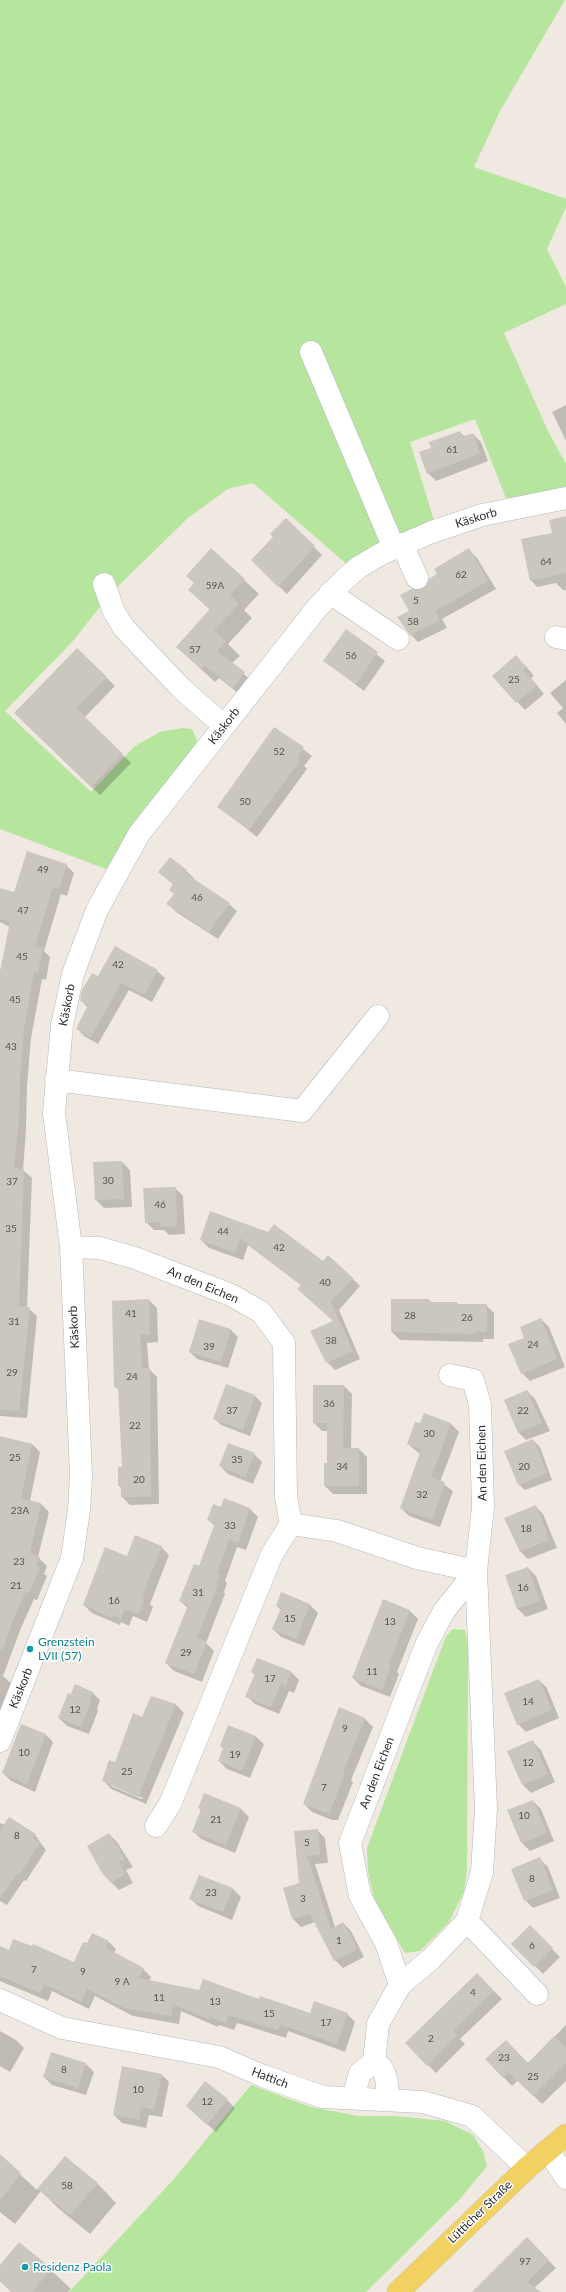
<!DOCTYPE html>
<html>
<head>
<meta charset="utf-8">
<style>
  body { margin:0 }
  canvas { display:block; background:#efe9e1 }
</style>
</head>
<body>
<canvas width="566" height="2292"></canvas>
<script>
const ctx = document.querySelector('canvas').getContext('2d');
ctx.lineJoin = 'round';
function paint(path, color) { ctx.fillStyle = color; ctx.fill(path, 'evenodd'); }
const toPath = rows => new Path2D(rows.map(r => 'M' + r).join(''));
function stroke(path, color, width, dash) { ctx.strokeStyle = color; ctx.lineWidth = width; ctx.lineCap = dash ? 'butt' : 'round'; ctx.setLineDash(dash || []); ctx.stroke(path); }
function write(font, color, halo, rows, align = 'center') {
  ctx.font = font + ' Lato,sans-serif'; ctx.lineWidth = 3; ctx.setLineDash([]); ctx.textBaseline = 'middle'; ctx.strokeStyle = halo; ctx.fillStyle = color; for (const [text, x, y, turn = 0] of rows) {
    ctx.save(); ctx.translate(x, y); ctx.rotate((+turn || 0) * Math.PI / 180); ctx.textAlign = isNaN(turn) ? turn : align; if (halo) ctx.strokeText(text, 0, 0); ctx.fillText(text, 0, 0); ctx.restore();
  }
}
paint(toPath([
  [0,0,565,0,500,111,474,167,566,199,566,207,547,249,566,287,566,304,504,333,549,433,566,464,566,489,507,501,475,419,410,442,435,524,349,566,253,483,228,489,189,517,110,594,73,641,5,711,91,792,135,746,160,732,182,728,192,729,197,740,194,753,130,832,106,869,0,829],
  [453,1629,465,1630,468,1647,467,1870,464,1892,449,1922,420,1951,405,1953,375,1903,368,1872,367,1848,446,1636],
  [251,2085,311,2107,358,2116,395,2116,445,2121,473,2135,483,2151,487,2166,460,2199,366,2292,69,2292,173,2180]
]), '#b6e59e');
paint(toPath([
  [566,405,566,441,552,412],
  [460,432,465,437,473,434,481,442,488,461,436,481,428,473,432,448],
  [566,517,566,590,563,590,556,583,537,587,531,580,553,533],
  [286,519,322,555,287,594,260,568],
  [211,549,259,594,244,610,252,618,228,644,240,656,232,663,258,687,248,701,219,678,215,682,177,647,210,610,189,590,195,583],
  [469,550,477,558,496,589,442,619,447,628,418,642,410,634,410,611,423,590],
  [346,631,385,661,364,691,325,661],
  [524,664,534,676,531,678,544,694,525,710,493,676],
  [106,677,115,686,84,718,131,763,100,795,24,722],
  [566,680,566,724,557,713,563,708,550,693],
  [275,728,312,756,304,766,307,769,257,837,219,807],
  [66,865,74,873,67,896,61,894,44,951,50,957,46,980,42,979,31,1038,27,1086,26,1130,23,1170,32,1178,27,1307,37,1316,27,1418,0,1416,0,976,10,927,0,922,0,899,14,893],
  [186,871,194,878,193,880,229,904,237,911,218,939,176,912,168,904,175,894,174,885,159,872],
  [157,971,165,978,152,1002,129,990,98,1044,84,1036,77,1028,88,1008,81,1000,98,978],
  [122,1162,130,1170,132,1207,104,1208,96,1200],
  [175,1188,183,1196,185,1234,169,1235,164,1230,154,1230,146,1222],
  [211,1212,323,1262,352,1278,360,1286,339,1310,360,1359,335,1370,327,1362,334,1322,302,1286,248,1245,243,1260,209,1248,201,1240],
  [149,1300,157,1308,158,1342,147,1343,149,1369,157,1377,159,1504,130,1505,122,1497,122,1488,119,1486,123,1468,120,1391,115,1387],
  [392,1300,429,1300,432,1303,457,1303,460,1305,486,1305,494,1313,494,1339,483,1339,483,1342,400,1340,392,1332],
  [541,1319,549,1327,565,1367,530,1381,522,1373,525,1339],
  [200,1320,231,1330,238,1337,228,1368,197,1359,190,1352],
  [344,1386,352,1394,351,1449,359,1449,367,1457,367,1494,333,1494,325,1486,328,1464,328,1431,322,1431,314,1423],
  [527,1391,535,1399,550,1431,526,1440,518,1432],
  [255,1396,262,1403,250,1436,221,1425,214,1418],
  [425,1414,451,1424,459,1432,440,1482,453,1491,440,1527,409,1516,401,1508,420,1454,408,1444,421,1425],
  [0,1437,32,1444,40,1452,30,1501,41,1504,49,1512,38,1557,47,1566,44,1574,47,1576,37,1600,34,1599,21,1628,3,1676,13,1685,0,1718],
  [533,1440,540,1447,552,1480,525,1490,518,1484],
  [254,1454,262,1462,253,1484,228,1474,220,1466],
  [225,1500,250,1509,258,1517,246,1550,237,1547,225,1581,227,1583,224,1592,225,1594,206,1643,214,1651,202,1682,174,1671,166,1663,188,1608,180,1601,200,1567,215,1526,208,1520,222,1508],
  [535,1506,543,1514,557,1548,528,1559,520,1551],
  [161,1547,169,1555,150,1604,153,1607,147,1622,133,1616,129,1626,121,1622,120,1625,92,1613,84,1605,128,1557],
  [528,1568,536,1576,548,1609,526,1617,518,1609],
  [310,1605,318,1613,304,1646,281,1637,273,1629,281,1610,277,1606],
  [410,1611,418,1619,397,1672,399,1674,390,1697,361,1686,353,1678],
  [252,1672,291,1672,299,1680,294,1693,289,1691,279,1714,255,1704,247,1696,255,1675],
  [539,1680,547,1688,559,1718,526,1732,518,1724],
  [92,1692,100,1700,97,1709,98,1711,89,1734,67,1726,59,1718],
  [151,1697,176,1705,184,1713,146,1804,111,1789,103,1780,116,1763,143,1719],
  [111,1784,143,1798,142,1799,111,1786],
  [339,1708,365,1719,373,1727,351,1780,353,1782,338,1820,332,1820,312,1812,304,1804],
  [45,1734,53,1742,35,1792,11,1781,3,1773],
  [256,1737,264,1744,250,1778,227,1769,219,1761,224,1749,221,1746],
  [533,1742,541,1750,555,1782,531,1793,523,1785],
  [204,1794,241,1809,249,1817,235,1853,201,1839,193,1831,201,1810,199,1808],
  [533,1801,541,1809,554,1841,530,1851,522,1843,509,1811],
  [0,1823,35,1835,46,1850,26,1881,24,1880,7,1905,0,1901],
  [317,1830,325,1838,328,1863,315,1864,335,1927,343,1923,351,1931,364,1957,343,1968,335,1960,315,1922,301,1927,293,1919,300,1884,295,1832],
  [109,1834,117,1842,133,1867,126,1870,133,1883,119,1890,111,1882],
  [540,1859,548,1867,560,1898,533,1908,525,1900],
  [199,1876,233,1889,241,1897,232,1920,198,1906,190,1898],
  [530,1927,560,1957,543,1974,513,1944],
  [108,1941,116,1949,114,1954,143,1969,151,1977,149,1981,200,1992,260,2000,311,2015,347,2014,355,2022,345,2052,288,2031,286,2038,237,2023,234,2030,218,2025,218,2027,181,2011,179,2024,133,2016,95,1996,89,2009,52,1991,48,2001,0,1981,0,1947,10,1951,74,1964,87,1944],
  [477,1974,502,1999,460,2039,465,2044,436,2073,406,2043],
  [566,2025,566,2081,542,2104,518,2080,512,2086,486,2059,528,2064],
  [0,2031,16,2040,24,2048,10,2072,0,2066],
  [86,2064,94,2072,86,2095,52,2085,44,2077],
  [161,2074,169,2082,162,2117,149,2115,146,2128,122,2123,114,2115],
  [227,2100,235,2108,216,2132,195,2113],
  [0,2156,37,2190,65,2157,97,2183,116,2203,90,2234,58,2208,41,2191,15,2224,0,2212],
  [527,2239,556,2268,530,2292,473,2292],
  [0,2267,51,2270,71,2289,68,2292,11,2292,0,2281]
]), '#0003');
paint(toPath([
  [460,431,462,437,473,433,480,453,427,474,419,452,431,448,429,442],
  [566,516,566,573,530,581,521,539,552,533,549,520],
  [286,518,315,546,278,587,251,560,273,537,270,534],
  [211,548,245,579,230,595,239,604,214,631,226,641,217,651,245,672,233,688,204,665,201,669,176,647,210,609,188,590,194,583,186,576],
  [469,548,488,581,435,611,440,620,410,635,397,617,409,611,400,595,412,589,422,589,427,585,429,579,437,574,434,569],
  [346,629,378,652,356,684,323,661],
  [77,648,107,677,76,708,123,754,91,787,14,713],
  [516,655,526,667,523,670,537,685,516,703,492,676],
  [274,727,304,747,297,758,300,760,249,830,217,807],
  [27,851,67,864,59,889,53,887,35,947,43,948,38,972,34,972,24,1029,20,1077,19,1121,14,1168,24,1169,19,1306,30,1307,19,1411,0,1409,0,971,10,922,0,919,0,888,14,892],
  [170,857,187,870,185,873,230,903,209,932,166,904,174,894,169,890,173,884,158,872],
  [115,946,158,970,144,995,121,983,91,1037,76,1029,88,1005,80,1001,82,990,92,973,98,976],
  [122,1161,124,1199,95,1200,93,1162],
  [176,1187,177,1226,160,1227,160,1222,145,1223,143,1188],
  [210,1211,268,1232,274,1224,323,1261,328,1255,353,1278,331,1302,353,1351,326,1363,310,1331,333,1321,297,1289,301,1285,240,1238,235,1253,200,1240],
  [149,1299,150,1334,140,1335,142,1368,150,1368,151,1497,121,1497,121,1486,118,1486,118,1467,122,1467,118,1387,114,1387,112,1301],
  [391,1299,429,1299,429,1302,457,1302,457,1304,487,1304,487,1332,476,1331,475,1334,391,1332],
  [541,1318,557,1359,521,1374,508,1344,524,1338,520,1327],
  [199,1319,231,1329,221,1362,189,1352],
  [226,1384,255,1395,243,1430,213,1419],
  [313,1385,344,1385,343,1448,359,1448,359,1486,324,1486,324,1463,327,1463,327,1423,313,1423],
  [527,1390,542,1423,518,1433,504,1400],
  [424,1413,451,1423,431,1477,445,1482,432,1520,400,1508,421,1450,407,1444,415,1422,420,1423],
  [0,1436,32,1444,21,1498,41,1503,30,1553,40,1557,36,1566,40,1567,29,1593,26,1592,13,1620,2,1651,0,1650],
  [533,1439,547,1473,518,1485,504,1451],
  [228,1443,255,1453,245,1477,219,1466],
  [224,1498,250,1508,238,1543,229,1540,217,1573,220,1574,216,1584,218,1585,197,1638,207,1642,194,1674,165,1663,188,1605,179,1601,194,1564,199,1566,215,1523,207,1520,213,1504,221,1507],
  [536,1505,549,1540,520,1552,504,1518],
  [135,1535,162,1546,142,1596,145,1598,139,1614,125,1609,121,1619,113,1615,112,1618,83,1605,105,1547,127,1556],
  [528,1567,540,1601,517,1609,505,1575],
  [281,1592,310,1604,296,1639,272,1629,281,1608,276,1606],
  [383,1599,410,1610,389,1664,391,1665,382,1690,352,1678],
  [257,1658,291,1671,286,1686,281,1683,271,1707,245,1697,255,1674,251,1672],
  [539,1679,552,1710,517,1725,504,1693],
  [75,1684,93,1692,89,1702,91,1702,81,1727,58,1718,68,1693,71,1694],
  [151,1696,176,1704,138,1797,102,1781,109,1760,115,1762,133,1713,142,1717],
  [339,1707,365,1718,343,1772,345,1773,330,1812,324,1812,303,1804],
  [21,1724,46,1734,27,1784,2,1773],
  [228,1725,256,1736,242,1771,218,1761,223,1748,220,1746],
  [533,1740,548,1774,522,1785,507,1751],
  [204,1793,241,1808,226,1845,192,1832,201,1809,198,1808],
  [533,1800,547,1833,521,1843,507,1810],
  [9,1817,36,1834,33,1838,40,1843,19,1875,17,1874,0,1898,0,1830],
  [318,1829,320,1855,307,1856,331,1929,343,1922,357,1949,334,1961,310,1914,292,1919,283,1888,299,1883,294,1831],
  [109,1833,125,1859,119,1862,125,1874,111,1883,102,1873,87,1846],
  [540,1857,553,1890,524,1901,511,1869],
  [199,1875,233,1888,223,1912,189,1899],
  [530,1925,553,1948,534,1967,511,1944],
  [92,1933,109,1941,106,1948,144,1968,139,1978,199,1990,203,1979,259,1999,260,1996,310,2013,314,2001,348,2013,337,2044,280,2024,278,2030,229,2015,226,2023,210,2017,210,2020,173,2004,171,2016,124,2008,87,1989,81,2002,44,1984,40,1993,0,1976,0,1946,9,1950,13,1939,32,1946,33,1944,74,1962,83,1942,87,1943],
  [477,1973,494,1991,453,2031,457,2035,427,2066,405,2043],
  [554,2036,566,2048,566,2063,533,2096,508,2072,503,2078,485,2059,506,2040,528,2063],
  [51,2052,86,2063,78,2088,43,2077],
  [122,2066,162,2074,154,2110,141,2107,139,2120,113,2115],
  [205,2081,228,2099,207,2125,186,2106],
  [0,2154,21,2173,0,2200],
  [65,2156,98,2183,70,2215,37,2189],
  [527,2237,549,2260,527,2282,541,2292,472,2292],
  [19,2242,52,2269,32,2292,12,2292,0,2281,0,2265]
]), '#cbc7bf');
const minor = toPath([
  [311,352,394,548],
  [402,544,417,578],
  [104,584,114,612,124,628,181,688,224,726],
  [330,593,398,639],
  [556,637,566,639],
  [56,1080,302,1111,378,1016],
  [71,1247,100,1248,135,1258,231,1295,261,1312,284,1343,286,1497,291,1524,337,1531,417,1558,476,1571,486,1809,482,1872,467,1921,431,1959,400,1985,378,2024,374,2062,360,2073,353,2098],
  [0,1741,72,1558,79,1510,81,1475,71,1247,54,1113,62,1025,73,974,97,910,139,834,317,608,346,578,359,567,381,554,432,532,482,515,566,498],
  [156,1826,170,1804,272,1554,291,1524],
  [467,1921,537,1994],
  [400,1985,386,1943,360,1896,350,1843,426,1645,444,1611,476,1571,483,1507,480,1404,473,1380,450,1375],
  [0,2000,62,2028,219,2057,263,2076,323,2097,423,2102,472,2116,527,2168],
  [374,2062,382,2068,386,2078,389,2100],
  [548,2150,566,2178]
]);
const major = toPath([
  [398,2292,527,2168,566,2135]
]);
stroke(minor, '#b4b7c1', 23);
stroke(major, '#c9c9c9', 23);
stroke(minor, '#fff', 22);
stroke(major, '#f2d163', 22);
for (const [x, y, r, color] of [
  [30,1649,4,"#0f9aa8"],
  [25,2267,4,"#0f9aa8"]
]) { const dot = new Path2D(); dot.arc(x, y, r, 0, 2 * Math.PI); ctx.fillStyle = color; ctx.fill(dot); stroke(dot, '#fff', 1.5); }
write('10px', '#555452', null, [
  ["61",452,450],
  ["64",546,562],
  ["62",461,575],
  ["59A",215,586],
  ["5",416,601],
  ["58",413,622],
  ["57",195,650],
  ["56",351,656],
  ["25",514,680],
  ["52",279,752],
  ["50",245,802],
  ["49",43,870],
  ["46",197,898],
  ["47",23,911],
  ["45",22,957],
  ["42",118,965],
  ["45",15,1000],
  ["43",11,1047],
  ["30",108,1181],
  ["37",12,1182],
  ["46",160,1205],
  ["35",11,1229],
  ["44",223,1232],
  ["42",279,1248],
  ["40",325,1283],
  ["41",131,1314],
  ["28",410,1316],
  ["26",467,1318],
  ["31",14,1322],
  ["38",331,1341],
  ["24",533,1345],
  ["39",209,1347],
  ["29",12,1373],
  ["24",132,1377],
  ["36",329,1404],
  ["37",232,1411],
  ["22",523,1411],
  ["22",135,1426],
  ["30",429,1434],
  ["25",15,1458],
  ["35",237,1460],
  ["34",342,1467],
  ["20",524,1467],
  ["20",139,1480],
  ["32",422,1495],
  ["23A",20,1511],
  ["33",230,1526],
  ["18",526,1529],
  ["23",19,1562],
  ["21",16,1586],
  ["16",523,1588],
  ["31",198,1593],
  ["16",114,1601],
  ["15",290,1619],
  ["13",390,1622],
  ["29",186,1653],
  ["11",372,1672],
  ["17",270,1679],
  ["14",528,1702],
  ["12",75,1710],
  ["9",345,1729],
  ["10",24,1753],
  ["19",235,1755],
  ["12",528,1763],
  ["25",127,1772],
  ["7",324,1788],
  ["10",524,1816],
  ["21",216,1820],
  ["8",17,1836],
  ["5",307,1843],
  ["8",532,1879],
  ["23",211,1893],
  ["3",303,1899],
  ["1",339,1941],
  ["6",532,1946],
  ["7",34,1970],
  ["9",83,1972],
  ["9 A",122,1982],
  ["4",473,1993],
  ["11",159,1998],
  ["13",215,2002],
  ["15",269,2014],
  ["17",326,2023],
  ["2",431,2039],
  ["23",504,2058],
  ["8",64,2070],
  ["25",533,2077],
  ["10",138,2090],
  ["12",207,2102],
  ["58",67,2186],
  ["97",525,2262]
]);
write('12px', '#2e2e2e', '#fff', [
  ["Käskorb",476,518,-17],
  ["Käskorb",224,726,-52],
  ["Käskorb",67,1005,-79],
  ["An den Eichen",203,1285,23],
  ["Käskorb",74,1327,-93],
  ["An den Eichen",482,1463,-91],
  ["Käskorb",21,1688,-68],
  ["An den Eichen",377,1773,-69],
  ["Hattich",270,2078,21],
  ["Lütticher Straße",480,2212,-44]
]);
write('12px', '#0d838f', '#fff', [
  ["Grenzstein",38,1642],
  ["LVII (57)",38,1656],
  ["Residenz Paola",33,2267]
], 'left');
</script>
</body>
</html>
